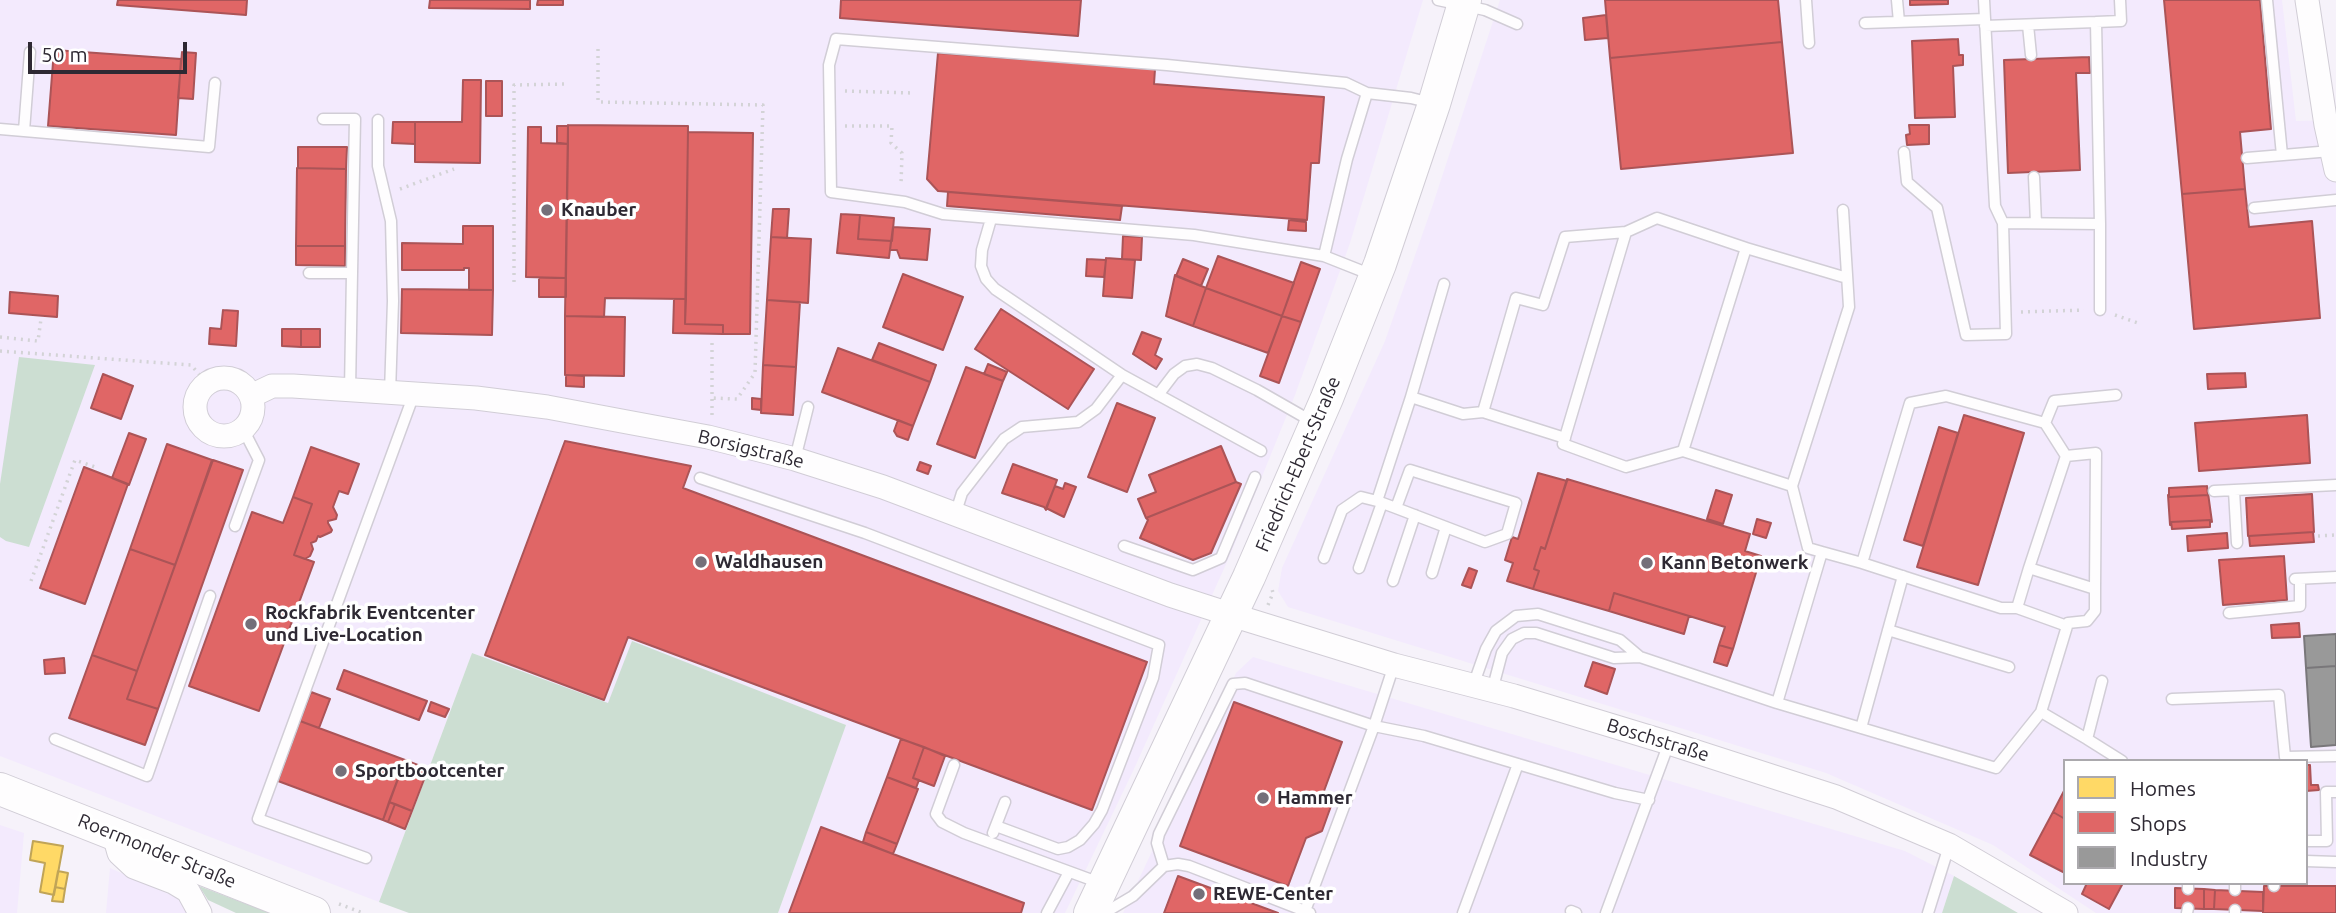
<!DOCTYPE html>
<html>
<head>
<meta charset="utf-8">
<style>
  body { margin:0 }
  #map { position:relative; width:2336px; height:913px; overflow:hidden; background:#f6f2fa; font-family:Ubuntu,sans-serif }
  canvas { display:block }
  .legend { position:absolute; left:2063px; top:759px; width:245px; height:126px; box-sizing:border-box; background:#fff; border:2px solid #aba9ad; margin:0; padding:9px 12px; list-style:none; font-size:21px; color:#2e2933 }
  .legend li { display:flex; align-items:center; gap:14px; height:35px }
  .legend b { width:35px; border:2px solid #aba9ad }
  .scale { position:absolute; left:28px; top:42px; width:159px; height:32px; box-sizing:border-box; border:4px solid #2e2933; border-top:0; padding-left:9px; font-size:21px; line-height:24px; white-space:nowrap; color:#2e2933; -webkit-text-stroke:5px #fff; paint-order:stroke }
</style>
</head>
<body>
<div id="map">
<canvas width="2336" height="913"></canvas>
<ul class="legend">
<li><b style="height:19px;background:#ffd966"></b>Homes</li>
<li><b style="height:19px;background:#e06666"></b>Shops</li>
<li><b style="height:19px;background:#999"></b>Industry</li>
</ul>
<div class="scale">50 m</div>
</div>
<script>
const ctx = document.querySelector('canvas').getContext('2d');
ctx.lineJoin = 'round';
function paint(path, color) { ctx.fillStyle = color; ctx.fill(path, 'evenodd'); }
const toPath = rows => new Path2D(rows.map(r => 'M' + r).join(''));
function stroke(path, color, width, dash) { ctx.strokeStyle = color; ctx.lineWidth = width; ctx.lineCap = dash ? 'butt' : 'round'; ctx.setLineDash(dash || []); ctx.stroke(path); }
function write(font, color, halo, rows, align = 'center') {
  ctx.font = font + ' Ubuntu,sans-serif'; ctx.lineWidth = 7; ctx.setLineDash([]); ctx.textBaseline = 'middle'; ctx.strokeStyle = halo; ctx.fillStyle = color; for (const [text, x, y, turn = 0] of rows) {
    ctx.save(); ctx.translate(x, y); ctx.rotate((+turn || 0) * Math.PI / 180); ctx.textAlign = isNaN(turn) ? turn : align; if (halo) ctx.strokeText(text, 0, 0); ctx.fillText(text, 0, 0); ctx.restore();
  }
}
paint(toPath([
  [0,0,1423,0,1350,243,1295,395,1231,553,1134,769,1065,913,778,913,845,725,632,642,609,704,472,653,379,902,0,756],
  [1500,0,2282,0,2296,121,2336,120,2336,913,2096,913,1993,845,1826,773,1288,607,1278,591,1282,568,1385,341,1433,204],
  [2065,761,2306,761,2306,883,2065,883],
  [1253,657,1905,851,1954,876,1942,913,1123,913,1236,673],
  [0,825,24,833,17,913,0,913],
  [110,868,180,899,209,913,106,913]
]), '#f3eafd');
paint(toPath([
  [19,357,95,365,29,547,6,541,0,537,0,484],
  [632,641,846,725,778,913,409,913,379,902,472,653,608,703],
  [1954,876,2018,913,1942,913],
  [199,886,270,913,236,913,208,900]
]), '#ccded2');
const homes = toPath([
  [33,841,63,846,54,895,40,892,45,863,30,860,33,841],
  [58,871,68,873,65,889,55,887,58,871],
  [55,887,65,889,63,902,52,901,55,887]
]);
paint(homes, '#ffd966');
stroke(homes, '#c0a457', 2);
const shops = toPath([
  [118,0,247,0,246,15,117,5,118,0],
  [430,0,530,0,530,9,429,8,430,0],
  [538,0,563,0,563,5,537,5,538,0],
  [841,0,1081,0,1078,36,840,18,841,0],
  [1605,0,1778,0,1782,42,1610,58,1605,0],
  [1910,0,1948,0,1948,4,1910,5,1910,0],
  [2164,0,2260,0,2271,129,2240,132,2245,189,2182,194,2164,0],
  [1606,15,1608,38,1585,40,1583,18,1606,15],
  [1958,39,1959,55,1963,55,1963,65,1953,66,1955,117,1915,118,1912,41,1958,39],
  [1782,42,1793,153,1621,169,1610,58,1782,42],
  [54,50,181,59,176,135,48,126,54,50],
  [182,52,196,53,193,99,178,98,182,52],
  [938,53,1155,69,1154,84,1324,97,1319,163,1311,163,1307,220,938,191,927,179,938,53],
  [2089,57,2090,73,2076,73,2080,170,2008,173,2004,60,2089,57],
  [463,80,481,80,480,163,415,162,415,122,462,122,463,80],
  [486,81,502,81,502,116,486,116,486,81],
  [393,122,415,122,415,144,392,143,393,122],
  [568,125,688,126,686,299,605,298,604,317,565,316,568,125],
  [1909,125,1929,125,1929,144,1907,145,1906,135,1910,134,1909,125],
  [557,126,568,126,568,144,557,143,557,126],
  [528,127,541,127,541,143,568,144,566,278,526,277,528,127],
  [688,132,753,133,750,334,723,334,723,325,685,324,688,132],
  [298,147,347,147,346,169,298,168,298,147],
  [297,168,346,169,345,246,296,246,297,168],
  [2245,189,2249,227,2312,221,2320,318,2194,329,2182,194,2245,189],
  [948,192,1122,206,1120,220,947,206,948,192],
  [773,209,789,209,787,238,771,237,773,209],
  [841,214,860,215,858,239,891,241,889,258,837,253,841,214],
  [860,215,894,218,892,241,858,239,860,215],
  [1289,220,1306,222,1306,231,1288,230,1289,220],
  [463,226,493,226,493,290,469,290,469,268,464,268,464,270,402,270,402,243,463,244,463,226],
  [893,227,930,229,927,260,900,258,897,250,890,250,893,227],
  [1123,236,1142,237,1141,260,1122,259,1123,236],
  [771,237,811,239,808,303,767,300,771,237],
  [296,246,345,246,345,266,296,265,296,246],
  [1218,256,1294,283,1282,316,1206,288,1218,256],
  [1106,258,1135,260,1132,298,1103,296,1106,258],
  [1087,259,1106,260,1104,277,1086,276,1087,259],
  [1183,259,1208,269,1201,286,1176,276,1183,259],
  [1301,262,1320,269,1301,322,1282,316,1301,262],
  [903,274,963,297,943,350,883,327,903,274],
  [1175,275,1206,288,1193,326,1166,316,1175,275],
  [539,278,566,278,566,297,539,297,539,278],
  [1206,288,1282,316,1268,353,1193,326,1206,288],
  [402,289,493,290,492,335,401,333,402,289],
  [10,292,58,296,57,317,9,313,10,292],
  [674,299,686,299,685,324,723,325,723,334,673,333,674,299],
  [767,300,800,302,796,367,763,365,767,300],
  [1001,309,1094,369,1068,409,975,349,1001,309],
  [223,310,238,311,236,346,209,344,210,328,221,329,223,310],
  [565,316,625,317,624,376,565,375,565,316],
  [1282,316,1301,322,1279,383,1260,376,1282,316],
  [282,329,301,329,301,347,282,346,282,329],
  [301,329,320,329,320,347,301,347,301,329],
  [1142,332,1161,339,1155,355,1162,359,1156,369,1133,354,1142,332],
  [879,343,936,365,930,382,872,360,879,343],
  [838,348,930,382,913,426,822,392,838,348],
  [988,364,1007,372,1003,381,984,374,988,364],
  [763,365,796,367,793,415,761,413,763,365],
  [966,367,1003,381,975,458,937,444,966,367],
  [2245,373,2246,387,2208,389,2207,374,2245,373],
  [103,374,133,386,121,419,91,408,103,374],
  [566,375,584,376,584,387,566,386,566,375],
  [752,398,761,399,761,410,752,409,752,398],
  [1117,403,1155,418,1127,492,1088,477,1117,403],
  [1964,415,2024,433,1978,585,1917,567,1964,415],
  [2307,415,2310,463,2199,471,2195,423,2307,415],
  [898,420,913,426,908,440,897,436,894,431,898,420],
  [1939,427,1958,433,1923,546,1904,540,1939,427],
  [129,433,146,439,129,485,112,478,129,433],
  [565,441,691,466,683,488,1147,662,1092,810,628,637,604,700,485,655,565,441],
  [167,444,212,460,175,565,130,549,167,444],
  [1221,446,1236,482,1146,518,1138,499,1156,492,1149,475,1221,446],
  [311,447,359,464,348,494,339,491,333,507,337,515,336,519,328,521,328,523,332,530,331,532,320,537,318,536,316,541,311,543,313,549,310,556,305,559,294,555,312,504,293,497,311,447],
  [213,460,243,470,158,709,127,699,213,460],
  [920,462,931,466,928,474,917,470,920,462],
  [1013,464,1057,480,1046,510,1044,507,1002,493,1013,464],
  [84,467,128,484,85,604,40,588,84,467],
  [1538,473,1567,481,1545,549,1541,547,1534,569,1539,571,1533,589,1507,581,1513,563,1505,560,1512,537,1518,539,1538,473],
  [1567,479,1750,534,1745,551,1761,556,1733,649,1719,645,1725,627,1614,593,1609,611,1533,589,1539,571,1534,569,1541,547,1545,549,1567,479],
  [1236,482,1241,484,1211,553,1193,560,1140,538,1148,520,1146,518,1236,482],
  [1065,483,1076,487,1064,517,1046,508,1055,486,1063,489,1065,483],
  [2207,486,2208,495,2169,497,2169,488,2207,486],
  [1716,490,1732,495,1723,524,1707,519,1716,490],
  [2208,493,2212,522,2210,520,2171,522,2170,525,2168,495,2169,497,2208,495,2208,493],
  [2312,494,2314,532,2248,536,2246,498,2312,494],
  [293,497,312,504,294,555,314,562,259,711,189,686,252,512,283,523,293,497],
  [1757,519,1771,523,1766,538,1753,534,1757,519],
  [2210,520,2210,527,2172,529,2171,522,2210,520],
  [2313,532,2314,542,2250,546,2249,536,2313,532],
  [2227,533,2228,548,2188,551,2187,536,2227,533],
  [130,549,175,565,137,671,92,655,130,549],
  [2284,556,2287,600,2223,605,2219,560,2284,556],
  [1469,568,1477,571,1471,588,1462,585,1469,568],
  [1614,593,1689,616,1684,634,1609,611,1614,593],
  [2299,623,2300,637,2272,638,2271,625,2299,623],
  [1719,645,1733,649,1727,666,1714,662,1719,645],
  [92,655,137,671,127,699,158,709,145,745,69,718,92,655],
  [64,658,65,673,45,674,44,660,64,658],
  [1593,662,1615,669,1607,694,1585,686,1593,662],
  [344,670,427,701,419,720,337,689,344,670],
  [311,692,330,699,319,728,300,721,311,692],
  [431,702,449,709,445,717,428,711,431,702],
  [1234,702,1342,742,1324,791,1331,806,1322,831,1306,838,1288,886,1180,846,1234,702],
  [300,721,405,760,383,820,278,781,300,721],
  [901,739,924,747,913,778,919,780,916,788,887,777,901,739],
  [924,747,945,756,934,786,913,778,924,747],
  [405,760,428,769,412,811,389,802,405,760],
  [2306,765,2310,765,2311,785,2318,785,2319,790,2306,791,2306,765],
  [887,777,918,789,897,844,866,832,887,777],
  [2065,789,2065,819,2053,812,2065,789],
  [389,802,395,804,388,822,383,820,389,802],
  [395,804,412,811,405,829,388,822,395,804],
  [2053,812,2065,819,2065,873,2030,855,2053,812],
  [821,827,1024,903,1021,913,789,913,821,827],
  [866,832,897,844,893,854,863,842,866,832],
  [1178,876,1278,913,1164,913,1178,876],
  [2087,883,2123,883,2109,909,2082,894,2087,883],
  [2264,886,2336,886,2336,913,2263,913,2264,886],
  [2175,888,2204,889,2204,909,2175,908,2175,888],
  [2204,889,2215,890,2214,909,2204,909,2204,889],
  [2215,890,2263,892,2263,911,2214,909,2215,890]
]);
paint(shops, '#e06666');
stroke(shops, '#ab5457', 2);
const industry = toPath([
  [2336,634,2336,666,2306,668,2304,636,2336,634],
  [2336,666,2336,745,2311,747,2306,668,2336,666]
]);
paint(industry, '#999');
stroke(industry, '#79777a', 2);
const service = toPath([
  [1438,0,1485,10,1517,24],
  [1806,0,1809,43],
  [1897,0,1899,22],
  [1984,0,1985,19],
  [2267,0,2282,155],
  [2096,22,2121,21,2120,0],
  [1865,23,1985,19,1995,206,2003,223,2006,334,1966,335,1937,208,1907,182,1904,152],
  [2028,25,2031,55],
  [1985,26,2096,22,2100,224],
  [323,119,355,119,352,273],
  [378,120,378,166,391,221,393,301,390,393],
  [0,129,24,131,30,52],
  [24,131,209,147,215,83],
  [2247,158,2331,151],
  [2034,177,2036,223],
  [2254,208,2336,200],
  [991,219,982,250,981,266,986,279,995,289,1122,375,1261,451],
  [2003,223,2100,224,2100,310],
  [1324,256,1347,159,1367,93],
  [309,273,352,273,350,390],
  [1372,275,1324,256,1194,235,943,214,905,202,831,192,829,65,836,39,1167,65,1346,83,1367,93,1411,98,1431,103],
  [1444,284,1411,397,1463,414,1483,412],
  [1158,395,1174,374,1185,366,1197,364,1212,368,1257,390,1313,422],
  [1565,438,1483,412,1516,298,1543,305,1565,237,1626,232],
  [1683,451,1626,467,1563,444,1626,232,1657,218,1746,248],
  [2066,456,2045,423,2054,401,2116,395],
  [795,459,808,407],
  [700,478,865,533,1159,645,1153,678,1102,810,1094,824,1080,840,1068,847,1058,849,996,826],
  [1792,486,1683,451,1746,248,1847,278],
  [2214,491,2336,485],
  [2234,491,2237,543],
  [1396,508,1485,542,1507,534,1516,503,1410,470,1396,508,1377,501,1411,397],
  [955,515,962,493,1004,439,1022,427,1078,422,1096,409,1122,375],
  [235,526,259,460,243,429],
  [1124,546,1193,570,1221,558,1255,477],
  [1822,552,1808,548,1792,486,1849,307,1843,210],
  [1324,558,1342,510,1361,497,1377,501],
  [1359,568,1382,503],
  [2029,568,2017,608,2067,626],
  [1432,573,1446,527],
  [2295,579,2336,577],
  [1393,581,1415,515],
  [2017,608,2001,608,1862,563,1910,403,1946,396,2045,423],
  [2229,613,2300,606,2300,579],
  [1888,630,2009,667],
  [2102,681,2087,739,2122,761],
  [1473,686,1486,649,1496,631,1516,616,1538,614,1620,640,1640,657],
  [1492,691,1502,653,1512,639,1524,633,1536,633,1614,658,1640,657,1777,703,1996,768,2041,712,2087,739],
  [2172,699,2279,695,2285,757,2336,756],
  [1777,703,1822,552,1862,563],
  [2041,712,2068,623,2087,621,2095,611,2095,589,2096,453,2066,456,2029,568,2095,589],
  [1861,728,1903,576],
  [55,739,147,776,210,596],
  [954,765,936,814,942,822,964,833,1100,883],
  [993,833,1005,802],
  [2306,841,2327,841,2326,792,2336,792],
  [366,858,258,819,414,394],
  [2306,861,2336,862],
  [1164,866,1157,843,1159,834,1233,684,1245,683,1374,726,1424,736,1615,793,1649,800],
  [2274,886,2274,883],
  [2188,889,2188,883],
  [2235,890,2235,883],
  [1305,911,1374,726,1394,665],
  [1571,911,1576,913],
  [1097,912,1111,909,1133,896,1164,866,1178,864,1189,866,1310,913],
  [1047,913,1069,872],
  [1463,913,1518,764],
  [1606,913,1669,743],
  [1928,913,1949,846],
  [2187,913,2188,908],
  [2235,913,2235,910]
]);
const minor = toPath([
  [2307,0,2326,125,2336,170],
  '195 407a29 29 0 1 1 58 0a29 29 0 1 1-58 0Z',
  [251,396,272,386,293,386,476,398,547,407,627,422,708,437,795,459,883,487,1170,595,1232,615,1394,665,1514,696,1669,743,1836,797,1949,845,2066,913],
  [114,835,119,853,134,867,173,882,188,891,200,913]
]);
const secondary = toPath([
  [0,789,314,913],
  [1090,913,1249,577,1327,398,1380,264,1434,104,1465,0]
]);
stroke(service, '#d1cdd6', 13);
stroke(minor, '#d1cdd6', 25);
stroke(secondary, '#d1cdd6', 34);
stroke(toPath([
  [598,49,598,102,763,105,755,373,737,399,712,398],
  [845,91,913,93],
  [845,126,892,126,891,143,902,153,901,185],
  [400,189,454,169],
  [514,282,514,85,564,84],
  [2021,312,2084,310],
  [2115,315,2138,323],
  [0,337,38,341,41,319],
  [0,351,191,365,207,383],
  [712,415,712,340],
  [2318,536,2336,535],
  [31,581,75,460,98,468],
  [1268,605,1273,593,1272,589],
  [339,904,363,913]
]), '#d3d3d6', 3.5, [2, 5]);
stroke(service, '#fefdfe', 10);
stroke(minor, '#fefdfe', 23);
stroke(secondary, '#fefdfe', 32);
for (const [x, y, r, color] of [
  [547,210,7,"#746f79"],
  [701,562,7,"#746f79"],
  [1647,563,7,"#746f79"],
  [251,624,7,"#746f79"],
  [341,771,7,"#746f79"],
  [1263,798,7,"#746f79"],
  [1199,894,7,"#746f79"]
]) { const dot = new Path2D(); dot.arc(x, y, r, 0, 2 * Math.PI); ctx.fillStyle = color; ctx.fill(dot); stroke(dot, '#fff', 2.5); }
write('bold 19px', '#2e2933', '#fff', [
  ["Knauber",561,210],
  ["Waldhausen",715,562],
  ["Kann Betonwerk",1661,563],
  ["Rockfabrik Eventcenter",265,613],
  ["und Live-Location",265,635],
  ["Sportbootcenter",355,771],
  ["Hammer",1277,798],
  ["REWE-Center",1213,894]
], 'left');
write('19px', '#2e2933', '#fff', [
  ["Borsigstraße",751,449,14],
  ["Friedrich-Ebert-Straße",1298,464,-67],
  ["Boschstraße",1658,740,17],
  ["Roermonder Straße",157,851,22]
]);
</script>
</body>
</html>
